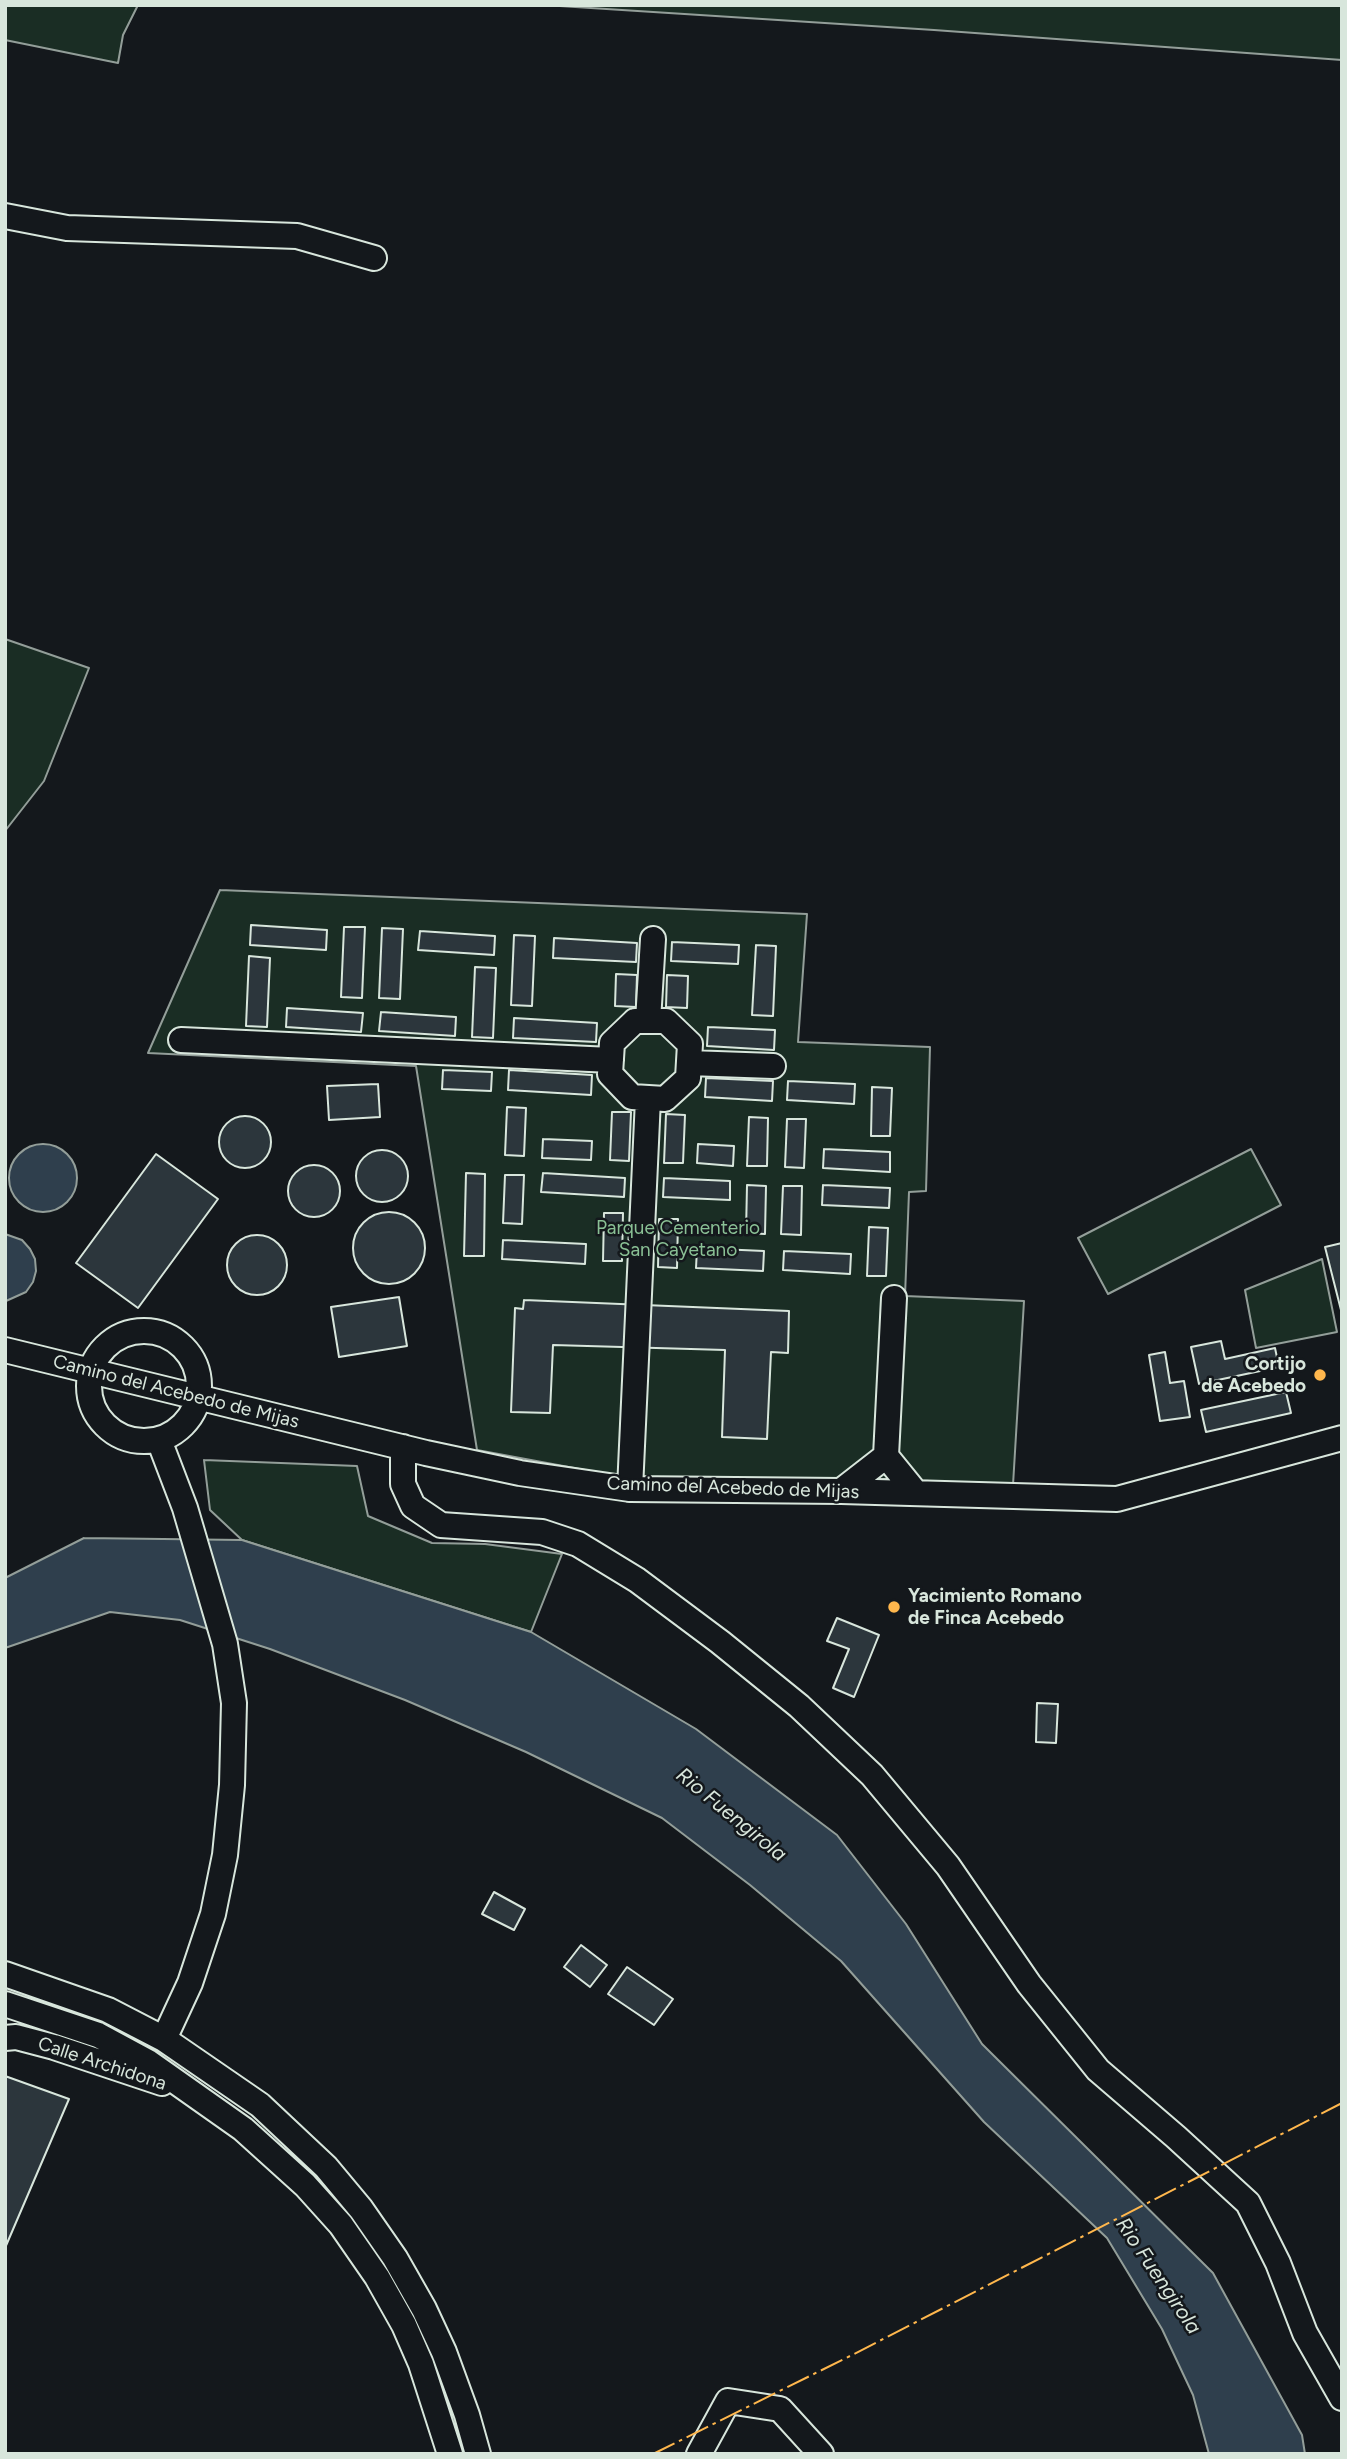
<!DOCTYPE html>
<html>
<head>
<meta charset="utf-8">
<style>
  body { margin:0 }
  #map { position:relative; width:1347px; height:2459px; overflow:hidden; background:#14181c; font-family:Figtree,sans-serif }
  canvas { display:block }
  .frame { position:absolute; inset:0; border:7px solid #d8e6dc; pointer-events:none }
</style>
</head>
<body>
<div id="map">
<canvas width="1347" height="2459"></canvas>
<div class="frame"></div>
</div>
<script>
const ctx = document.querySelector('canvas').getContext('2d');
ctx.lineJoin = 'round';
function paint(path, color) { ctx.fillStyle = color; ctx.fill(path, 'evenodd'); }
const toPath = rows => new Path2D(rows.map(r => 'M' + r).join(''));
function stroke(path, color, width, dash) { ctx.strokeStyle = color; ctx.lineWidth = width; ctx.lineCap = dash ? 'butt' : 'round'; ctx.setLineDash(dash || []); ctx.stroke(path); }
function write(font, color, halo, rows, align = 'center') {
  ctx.font = font + ' Figtree,sans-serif'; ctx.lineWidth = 5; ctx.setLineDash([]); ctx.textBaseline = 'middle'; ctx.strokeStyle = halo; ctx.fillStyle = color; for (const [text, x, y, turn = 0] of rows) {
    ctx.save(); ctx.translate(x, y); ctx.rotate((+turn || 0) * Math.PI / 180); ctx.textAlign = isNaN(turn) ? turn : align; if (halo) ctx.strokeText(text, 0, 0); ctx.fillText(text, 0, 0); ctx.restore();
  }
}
const green = toPath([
  [5,5,138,5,123,35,118,63,5,40,5,5],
  [544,5,1342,5,1342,60,934,30,544,5],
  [5,639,89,668,44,781,5,831,5,639],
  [220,890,807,914,798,1042,930,1047,926,1191,909,1192,905,1296,1024,1301,1013,1485,888,1479,628,1478,477,1450,416,1066,148,1053,220,890],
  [1251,1149,1281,1205,1108,1294,1078,1238,1251,1149],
  [1322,1259,1337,1332,1256,1348,1245,1290,1322,1259],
  [204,1460,357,1466,368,1516,432,1543,485,1544,562,1554,531,1632,242,1540,210,1510,204,1460]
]);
paint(green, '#1a2d24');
stroke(green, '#939e99', 2);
const water = toPath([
  '9 1178a34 34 0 1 1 68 0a34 34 0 1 1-68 0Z',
  [5,1234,22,1240,30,1249,35,1259,36,1271,33,1282,26,1292,6,1301,5,1234],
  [84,1538,242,1540,531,1632,696,1729,837,1835,906,1924,982,2044,1213,2273,1302,2435,1305,2454,1209,2454,1193,2395,1162,2329,1107,2238,984,2122,841,1961,750,1885,662,1818,526,1752,405,1700,270,1649,180,1620,110,1612,5,1648,5,1578,84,1538]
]);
paint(water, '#2f3f4d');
stroke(water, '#939e99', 2);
const building = toPath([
  [251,925,327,930,326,950,250,945,251,925],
  [344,927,365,927,362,998,341,997,344,927],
  [382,928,403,929,400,999,379,998,382,928],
  [420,931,495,936,494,955,418,950,420,931],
  [514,935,535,936,532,1006,511,1005,514,935],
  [554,938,637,943,636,962,553,958,554,938],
  [672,942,739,945,738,964,671,961,672,942],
  [756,945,776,946,773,1016,752,1015,756,945],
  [249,956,270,958,267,1027,246,1026,249,956],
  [475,967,496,968,493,1038,472,1037,475,967],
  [616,974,637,975,636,1007,615,1006,616,974],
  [667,975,688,976,687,1008,666,1007,667,975],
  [287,1008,363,1013,361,1032,286,1027,287,1008],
  [381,1012,456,1017,455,1036,379,1031,381,1012],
  [514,1018,597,1023,596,1042,513,1038,514,1018],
  [708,1027,775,1030,774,1050,707,1046,708,1027],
  [443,1070,492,1072,491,1091,442,1089,443,1070],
  [509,1070,592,1075,591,1095,508,1090,509,1070],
  [706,1078,773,1081,772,1101,705,1097,706,1078],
  [788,1081,855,1084,854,1104,787,1100,788,1081],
  [378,1084,380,1117,329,1120,327,1086,378,1084],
  [872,1087,892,1088,890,1136,871,1136,872,1087],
  [507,1107,526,1108,524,1156,505,1155,507,1107],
  [612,1112,631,1112,629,1161,610,1160,612,1112],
  [666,1114,685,1115,683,1163,664,1163,666,1114],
  '219 1142a26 26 0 1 1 52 0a26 26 0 1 1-52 0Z',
  [749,1117,768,1118,767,1166,747,1166,749,1117],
  [787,1119,806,1119,804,1168,785,1167,787,1119],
  [543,1139,592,1141,591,1160,542,1158,543,1139],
  [698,1144,734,1146,733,1166,697,1163,698,1144],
  [824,1149,890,1152,890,1172,823,1168,824,1149],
  '356 1176a26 26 0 1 1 52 0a26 26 0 1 1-52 0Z',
  [156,1154,218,1199,138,1308,76,1263,156,1154],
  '288 1191a26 26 0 1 1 52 0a26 26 0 1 1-52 0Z',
  [466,1173,485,1174,484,1256,464,1256,466,1173],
  [543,1173,625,1178,624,1197,541,1192,543,1173],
  [505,1175,524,1175,522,1224,503,1223,505,1175],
  [664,1178,730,1181,730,1200,663,1197,664,1178],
  [747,1185,766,1186,765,1234,746,1233,747,1185],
  [823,1185,890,1188,889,1208,822,1205,823,1185],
  [783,1186,802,1186,801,1235,781,1234,783,1186],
  '353 1248a36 36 0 1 1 72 0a36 36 0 1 1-72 0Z',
  [604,1213,623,1213,622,1261,603,1261,604,1213],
  [659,1219,678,1219,677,1268,658,1267,659,1219],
  [869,1227,888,1228,886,1276,867,1276,869,1227],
  '227 1265a30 30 0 1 1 60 0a30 30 0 1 1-60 0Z',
  [503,1240,586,1244,585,1264,502,1259,503,1240],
  [1342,1243,1342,1314,1325,1247,1342,1243],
  [697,1248,764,1251,763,1271,696,1268,697,1248],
  [784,1251,851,1254,850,1274,783,1270,784,1251],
  [399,1297,407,1346,339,1357,331,1307,399,1297],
  [524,1300,789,1311,788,1353,771,1352,767,1439,722,1437,725,1350,553,1345,550,1413,511,1412,515,1308,523,1309,524,1300],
  [1221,1341,1225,1359,1275,1348,1279,1367,1199,1384,1191,1347,1221,1341],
  [1165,1352,1170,1383,1184,1381,1190,1417,1160,1421,1149,1355,1165,1352],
  [1286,1392,1291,1413,1206,1432,1201,1410,1286,1392],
  [837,1618,879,1635,854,1697,833,1688,849,1649,827,1641,837,1618],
  [1037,1703,1058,1704,1056,1743,1036,1742,1037,1703],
  [494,1892,525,1909,514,1930,482,1914,494,1892],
  [581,1945,607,1965,590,1987,564,1967,581,1945],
  [627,1967,673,1999,654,2025,608,1994,627,1967],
  [5,2076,69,2099,5,2248,5,2076]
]);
paint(building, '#2c363c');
stroke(building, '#d8e6dc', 2);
const minor = toPath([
  [5,216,67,228,297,236,374,258],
  [635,1021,666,1021,690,1044,688,1078,665,1099,632,1097,610,1074,612,1043,635,1021],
  [648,1021,653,939],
  [181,1040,611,1060],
  [689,1063,773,1066],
  [894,1298,886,1456,916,1493],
  '89 1386a55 55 0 1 1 110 0a55 55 0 1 1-110 0Z',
  [5,1350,426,1453,520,1473,630,1489,841,1491,1117,1499,1342,1438],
  [159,1440,185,1508,225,1644,234,1703,232,1785,225,1855,213,1914,190,1983,164,2039],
  [403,1447,403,1484,413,1506,441,1525,542,1532,578,1544,637,1580,720,1642,799,1706,872,1775,948,1866,1029,1984,1098,2070,1176,2137,1248,2203,1278,2263,1305,2333,1342,2398],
  [630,1489,648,1099],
  [841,1491,886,1456],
  [5,1974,108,2010,164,2039,260,2105,326,2167,361,2209,395,2258,424,2309,444,2352,467,2415,478,2454],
  [5,2004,98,2035,148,2062,243,2129,305,2185,341,2225,377,2277,404,2325,421,2364,450,2454],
  [5,2038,16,2037,54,2047,162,2083],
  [699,2454,728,2401,780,2409,821,2454]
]);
stroke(minor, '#d8e6dc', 28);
stroke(minor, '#14181c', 24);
stroke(toPath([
  [653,2454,854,2354,1342,2103]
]), '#ffb74d', 2, [24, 5, 3.5, 5]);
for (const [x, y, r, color] of [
  [1320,1375,7,"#ffb74d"],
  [894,1607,7,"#ffb74d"]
]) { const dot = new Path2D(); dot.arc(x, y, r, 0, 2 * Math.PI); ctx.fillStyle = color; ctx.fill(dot); stroke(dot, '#14181c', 2.5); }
write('19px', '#8ac095', '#14181c', [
  ["Parque Cementerio",678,1228],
  ["San Cayetano",678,1250]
]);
write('bold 19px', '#d8e6dc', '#14181c', [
  ["Cortijo",1306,1364],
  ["de Acebedo",1306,1386],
  ["Yacimiento Romano",908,1596,"left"],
  ["de Finca Acebedo",908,1618,"left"]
], 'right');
write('19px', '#d8e6dc', '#14181c', [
  ["Camino del Acebedo de Mijas",176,1392,14],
  ["Camino del Acebedo de Mijas",733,1488,2],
  ["Calle Archidona",102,2064,18]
]);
write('italic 21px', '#d8e6dc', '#14181c', [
  ["Rio Fuengirola",731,1815,39],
  ["Rio Fuengirola",1158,2276,56]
]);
</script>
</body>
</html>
